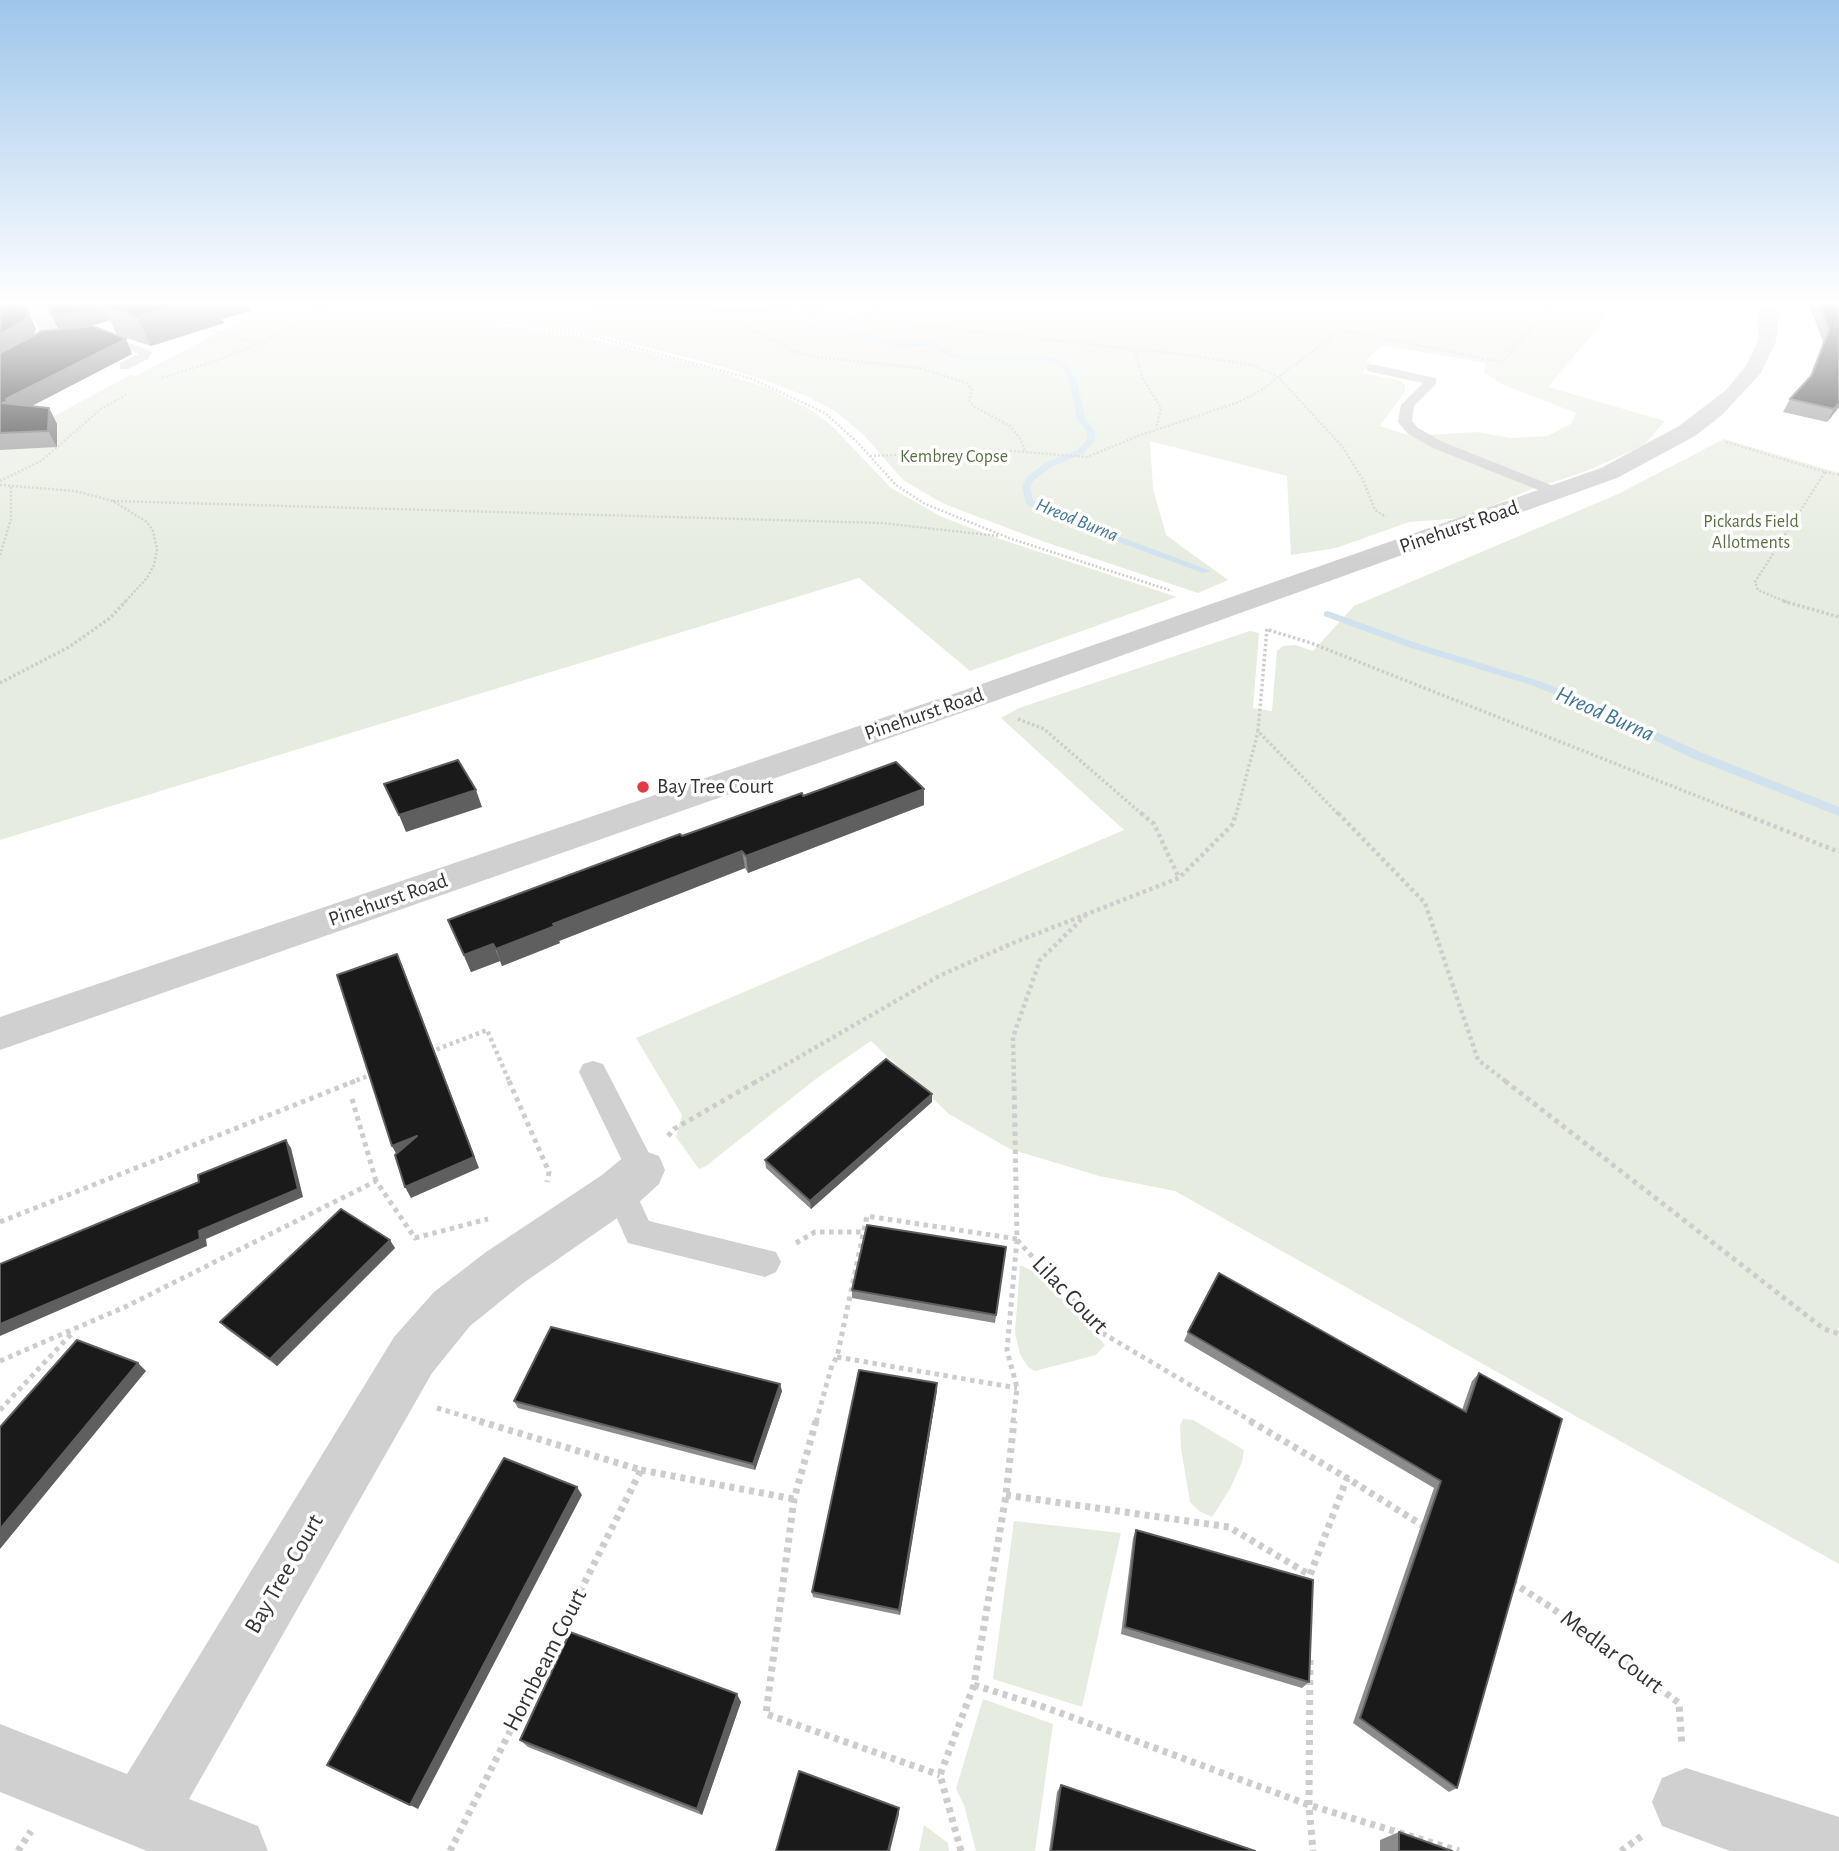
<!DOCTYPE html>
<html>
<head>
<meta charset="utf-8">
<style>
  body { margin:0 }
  canvas { display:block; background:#fff }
</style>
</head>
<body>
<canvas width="1839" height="1851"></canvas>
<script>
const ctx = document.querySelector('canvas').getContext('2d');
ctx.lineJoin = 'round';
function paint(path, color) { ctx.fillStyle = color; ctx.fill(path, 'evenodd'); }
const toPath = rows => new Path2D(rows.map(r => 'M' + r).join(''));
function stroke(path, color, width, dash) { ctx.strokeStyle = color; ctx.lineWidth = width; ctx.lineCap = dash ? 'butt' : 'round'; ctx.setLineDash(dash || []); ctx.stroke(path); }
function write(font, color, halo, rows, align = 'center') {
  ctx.font = font + ' "Alegreya Sans",sans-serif'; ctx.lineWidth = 7; ctx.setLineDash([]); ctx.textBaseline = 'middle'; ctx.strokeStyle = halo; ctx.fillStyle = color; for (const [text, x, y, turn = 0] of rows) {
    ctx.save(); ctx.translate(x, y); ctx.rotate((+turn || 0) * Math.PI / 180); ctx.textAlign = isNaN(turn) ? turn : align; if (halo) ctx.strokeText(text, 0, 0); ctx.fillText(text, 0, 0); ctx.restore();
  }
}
paint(toPath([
  [276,302,429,302,490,323,584,337,715,370,770,389,811,410,832,426,891,488,942,517,1000,539,1177,597,970,671,859,578,0,840,0,449,47,420,130,375,136,376],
  [446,302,1608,302,1602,323,1548,387,1665,421,1643,446,1584,472,1529,490,1463,518,1409,522,1336,548,1291,555,1287,476,1150,441,1153,489,1166,535,1228,580,1198,593,1042,541,944,504,903,480,864,435,835,411,806,396,770,382,723,367,607,337,509,321],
  [1383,345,1485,363,1484,373,1504,385,1576,413,1571,424,1547,436,1510,438,1477,432,1411,436,1380,426,1405,391,1405,385,1398,380,1362,373,1372,362,1366,360],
  [1724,439,1839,473,1839,1564,1175,1191,1099,1176,1010,1149,949,1114,871,1041,817,1078,706,1166,699,1169,676,1137,682,1115,636,1038,1124,830,1001,718,1019,708,1250,631,1259,633,1253,708,1272,711,1277,651,1283,646,1295,645,1313,651,1354,606,1618,494],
  [1020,1265,1040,1274,1105,1345,1096,1355,1035,1371,1028,1367,1020,1354,1015,1333],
  [1183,1419,1193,1420,1244,1450,1242,1462,1230,1489,1212,1517,1199,1511,1190,1502,1181,1448,1180,1426],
  [1014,1521,1121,1533,1082,1707,993,1679],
  [983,1699,1053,1724,1035,1851,976,1851,964,1805,956,1789],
  [924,1825,948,1843,949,1851,919,1851]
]), '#e6ecdf');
paint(toPath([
  [774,302,818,307,818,313,806,324,814,327,853,331,903,344,932,341,950,353,965,357,1041,356,1060,360,1066,364,1077,380,1085,419,1095,431,1095,441,1083,454,1051,467,1034,480,1030,486,1033,501,1057,513,1211,571,1203,573,1051,517,1026,504,1022,486,1028,476,1045,463,1077,450,1087,440,1087,431,1077,419,1069,380,1061,366,1056,363,1041,360,965,361,946,355,931,345,903,348,853,335,813,331,799,324,813,309,774,302],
  [1328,611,1419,644,1542,682,1594,703,1700,752,1839,807,1839,816,1692,758,1586,707,1534,686,1411,648,1324,616,1324,612,1328,611]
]), '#cfe2ee');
stroke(toPath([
  [436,302,489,320,596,337,752,379,825,413,857,442,896,485,925,504,1009,538,1172,591],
  [447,304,548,303,805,313,1179,354,1252,365,1277,376,1342,446,1362,478,1375,510,1386,517],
  [712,309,796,352,815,357,919,368,967,383,972,390,969,400,973,406,1010,426,1021,440,1025,451],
  [865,318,883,302],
  [202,328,257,343],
  [1135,351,1142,377,1161,408,1156,429],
  [162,378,221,359,267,340,294,326,325,302],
  [1726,442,1825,472,1755,582,1758,590,1789,603],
  [870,456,998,450,1087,457,1138,436,1239,402,1260,391,1341,330,1502,362,1554,302],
  [1825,472,1839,475],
  [0,481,41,461,101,409,126,395],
  [0,485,75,491,113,501,147,522,153,531,157,549,154,565,147,578,124,603],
  [113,501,881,523,998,536],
  [0,555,11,519,11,486]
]), '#cdcdcd', 2.5, [2, 2]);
stroke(toPath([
  [1783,601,1839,617],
  [1267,629,1258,731,1339,815],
  [1269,630,1311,643,1745,815],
  [0,683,69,647,110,618,126,601],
  [1018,719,1044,729,1143,815],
  [1236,815,1258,732]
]), '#cdcdcd', 3.5, [2.5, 2.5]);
stroke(toPath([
  [1141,813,1154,824,1179,878],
  [1338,813,1425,903,1478,1060,1508,1083],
  [1741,813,1839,852],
  [430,1052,487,1030,510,1083],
  [350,1083,373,1074],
  [754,1083,939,976,1013,943,1179,878,1233,824,1236,813],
  [1014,1083,1013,1037,1040,960,1086,915]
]), '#cdcdcd', 4.5, [3.5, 3.5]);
stroke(toPath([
  [509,1081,549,1172,547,1182],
  [1505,1081,1824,1329,1839,1334],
  [352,1099,376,1181],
  [668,1136,674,1129,757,1081],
  [0,1222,355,1081],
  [1017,1240,1104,1334,1253,1422],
  [796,1243,815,1232,862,1232],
  [837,1357,1017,1388],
  [0,1361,127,1306,376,1181,415,1238,488,1219],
  [437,1408,485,1422],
  [0,1410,74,1331],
  [816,1422,832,1365,837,1357,867,1216,1017,1239],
  [1013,1422,1017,1388,1007,1350,1017,1239,1014,1081]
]), '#cdcdcd', 5, [4.5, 4.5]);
stroke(toPath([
  [816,1421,794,1499,766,1714,940,1775],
  [1250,1421,1347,1478],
  [641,1470,794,1499],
  [1006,1495,1229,1527,1310,1575,1347,1478,1425,1527],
  [1512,1582,1552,1608,1679,1703,1682,1746],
  [1310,1660,1309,1805,1313,1851],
  [974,1685,1047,1708,1309,1805,1459,1851],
  [18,1851,31,1831],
  [450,1851,641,1470,479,1421],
  [961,1851,940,1775,974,1685,1006,1495,1014,1421],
  [1621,1851,1643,1835]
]), '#cdcdcd', 7, [5, 5]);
paint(toPath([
  [94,332,102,332,152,352,148,359,128,369,120,369,120,363,139,354,94,336,94,332],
  [1371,364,1436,378,1436,384,1414,406,1412,421,1418,428,1443,442,1561,489,1564,492,1556,497,1551,495,1433,448,1408,434,1398,422,1401,405,1423,383,1367,371,1367,365,1371,364],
  [593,1061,603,1064,653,1161,657,1170,653,1179,642,1183,631,1179,579,1072,583,1064,593,1061],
  [619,1177,630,1181,649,1221,776,1252,781,1262,776,1272,765,1277,628,1243,604,1190,608,1181,619,1177]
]), '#d0d0d0');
paint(toPath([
  [0,302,19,302,50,314,57,329,49,344,0,370,0,356,35,337,39,329,36,321,0,306,0,302],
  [642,1150,659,1156,665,1170,659,1184,636,1205,522,1284,470,1326,432,1373,189,1799,258,1826,268,1851,147,1851,0,1792,0,1724,127,1774,394,1337,434,1292,486,1252,602,1175,625,1156,642,1150],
  [1686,1768,1839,1817,1839,1851,1730,1851,1662,1826,1652,1802,1662,1778,1686,1768]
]), '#d0d0d0');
paint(toPath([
  [1758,302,1775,302,1778,328,1776,341,1761,373,1722,415,1695,436,1617,478,978,707,0,1050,0,1017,956,693,1601,468,1679,426,1726,390,1745,367,1758,341,1758,302]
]), '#d0d0d0');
paint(toPath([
  [0,302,27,309,36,329,33,335,66,328,49,311,26,302,247,302,250,311,222,319,224,323,151,346,117,335,110,320,92,326,132,354,32,406,49,408,57,424,57,447,0,450],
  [1808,302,1839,302,1839,407,1827,422,1783,412,1790,399,1809,379,1823,342],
  [924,789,924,805,748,873,745,868,559,941,560,943,502,966,500,961,471,972,448,920,682,836,803,796],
  [932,1102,811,1209,766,1168,765,1160],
  [1006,1247,995,1323,852,1298,852,1290],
  [395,1248,277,1366,227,1329,220,1322],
  [1188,1332,1462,1410,1472,1381,1479,1373,1457,1788,1449,1792,1353,1723,1434,1488,1184,1341],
  [937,1383,937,1390,900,1615,813,1597,812,1592],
  [782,1391,755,1470,518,1408,514,1401],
  [1136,1530,1309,1682,1302,1688,1121,1634,1133,1538],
  [741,1702,702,1815,528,1747,520,1740],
  [1061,1785,1255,1851,1049,1851,1057,1792],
  [1399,1832,1452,1851,1380,1851,1380,1840]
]), '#8c8c8c');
paint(toPath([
  [116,302,104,306,110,320,90,326,58,329,51,315],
  [188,302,247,302,250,311,222,319,224,323,151,346,137,317],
  [27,309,36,329,33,335,0,353,0,334],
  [126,339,132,354,18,413,2,403,6,399],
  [1839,403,1839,407,1827,422,1834,409],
  [49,408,57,424,57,447,48,431],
  [924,789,924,805,748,873,746,856],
  [476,790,482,807,406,832,399,815],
  [742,851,745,868,559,941,560,943,502,966,496,949,553,924],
  [493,944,500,961,471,972,464,955],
  [397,954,402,965,479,1168,411,1198,405,1187,474,1157],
  [932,1094,932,1102,811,1209,810,1201],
  [417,1136,398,1157,392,1146],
  [286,1140,291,1148,303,1197,206,1239,207,1246,0,1336,0,1324,199,1231],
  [390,1240,395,1248,277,1366,270,1359],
  [138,1363,146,1371,0,1549,0,1529],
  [937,1383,937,1390,900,1615,899,1610],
  [780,1384,782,1391,755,1470,753,1464],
  [577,1487,582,1495,418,1809,410,1805],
  [737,1694,741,1702,702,1815,697,1809],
  [899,1808,899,1814,890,1851,888,1851]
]), '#5f5f5f');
const building = toPath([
  [0,302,10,302,27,309,29,314,25,321,0,334,0,302],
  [46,302,116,302,84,312,51,315,46,302],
  [116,302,188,302,137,317,104,306,116,302],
  [215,302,227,302,216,305,215,302],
  [1818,302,1839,302,1839,403,1834,409,1790,399,1812,375,1829,330,1818,302],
  [92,326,126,339,6,399,10,400,2,403,49,408,48,431,0,433,0,353,42,331,92,326],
  [458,760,476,790,399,815,384,784,458,760],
  [896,762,924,789,746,856,742,851,553,924,555,926,496,949,493,944,464,955,448,920,680,834,682,836,802,793,803,796,896,762],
  [397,954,474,1157,405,1187,395,1155,417,1136,392,1146,337,975,397,954],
  [886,1059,932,1094,810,1201,765,1160,886,1059],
  [286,1140,298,1189,199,1231,200,1239,0,1324,0,1264,199,1182,198,1175,286,1140],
  [341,1209,390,1240,270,1359,220,1322,341,1209],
  [867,1225,1006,1247,996,1315,852,1290,867,1225],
  [1219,1273,1466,1412,1479,1373,1562,1419,1457,1788,1360,1718,1441,1481,1188,1332,1219,1273],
  [551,1327,780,1384,753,1464,514,1401,551,1327],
  [77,1340,138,1363,0,1529,0,1427,77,1340],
  [859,1370,937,1383,899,1610,812,1592,859,1370],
  [504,1458,577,1487,410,1805,327,1765,504,1458],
  [1136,1530,1313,1580,1309,1682,1125,1627,1136,1530],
  [570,1632,737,1694,697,1809,520,1740,570,1632],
  [799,1771,899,1808,888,1851,776,1851,799,1771],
  [1061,1785,1255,1851,1051,1851,1061,1785],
  [1399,1832,1452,1851,1399,1851,1399,1832]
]);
paint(building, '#1a1a1a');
stroke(building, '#5f5f5f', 2);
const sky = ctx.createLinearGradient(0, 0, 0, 561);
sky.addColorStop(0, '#9ec6ea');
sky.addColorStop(0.54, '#fff');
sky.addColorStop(1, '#ffffff00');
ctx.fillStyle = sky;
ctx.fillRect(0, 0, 1839, 561);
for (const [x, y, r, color] of [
  [643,787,7,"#e63946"]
]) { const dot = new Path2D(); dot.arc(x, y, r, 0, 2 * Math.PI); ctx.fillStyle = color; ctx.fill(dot); stroke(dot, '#fff', 2.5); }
write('18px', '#56703f', '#fff', [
  ["Kembrey Copse",954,457],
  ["Pickards Field",1751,522],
  ["Allotments",1751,543]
]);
write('italic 19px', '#3f7597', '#fff', [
  ["Hreod Burna",1077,520,22]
]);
write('21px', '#333', '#fff', [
  ["Pinehurst Road",1459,527,-19],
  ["Pinehurst Road",924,714,-19],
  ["Pinehurst Road",388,900,-19]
]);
write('21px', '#333', '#fff', [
  ["Bay Tree Court",657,787]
], 'left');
write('italic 23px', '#3f7597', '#fff', [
  ["Hreod Burna",1605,714,24]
]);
write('24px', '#333', '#fff', [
  ["Lilac Court",1070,1295,46],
  ["Bay Tree Court",284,1574,-60],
  ["Medlar Court",1612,1652,37],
  ["Hornbeam Court",545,1660,-63]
]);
</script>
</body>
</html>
